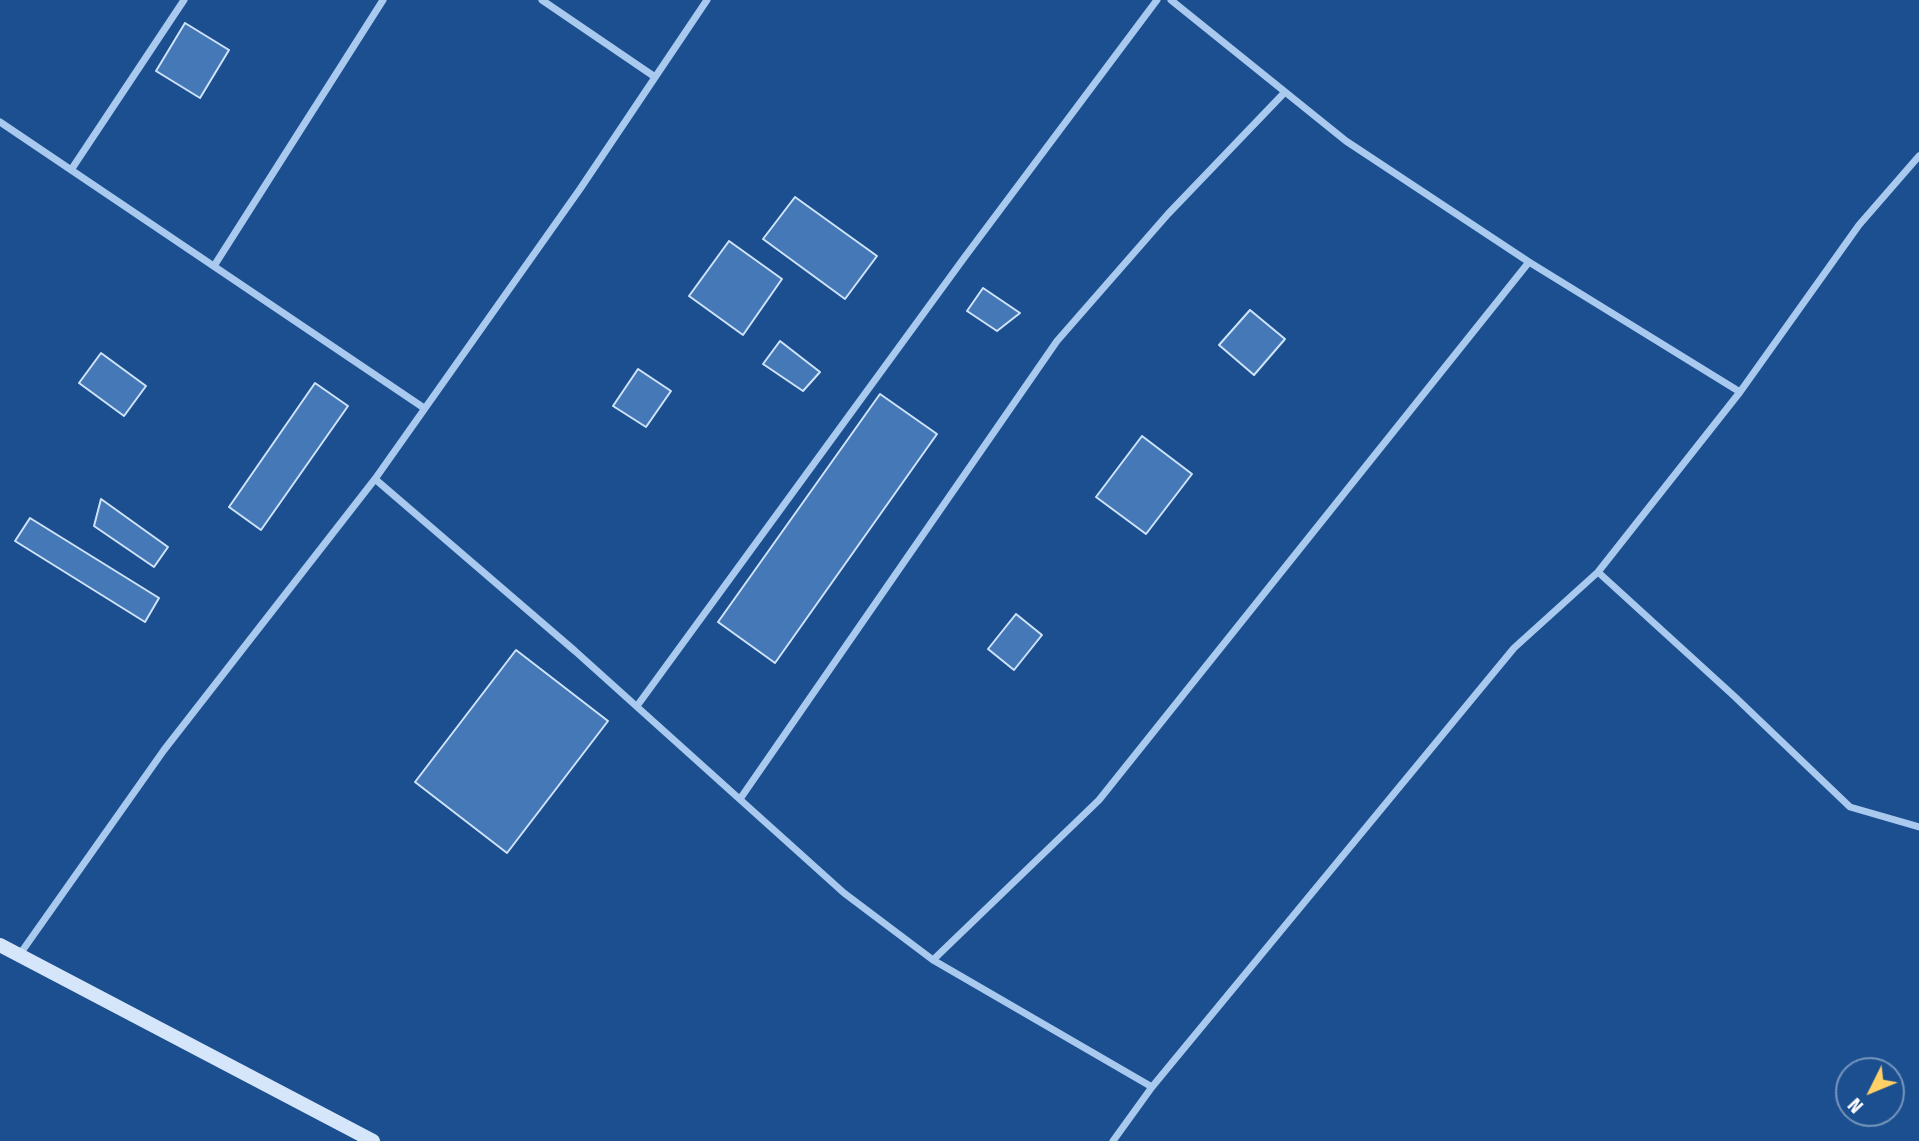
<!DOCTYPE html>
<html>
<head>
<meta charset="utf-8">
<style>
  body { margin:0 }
  #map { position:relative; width:1919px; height:1141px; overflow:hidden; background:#1b4f8f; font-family:"Fira Sans Condensed",sans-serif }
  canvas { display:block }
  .north { position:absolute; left:1835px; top:1057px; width:70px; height:70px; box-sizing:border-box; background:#1b4f8f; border:2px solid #7695bc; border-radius:50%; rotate:227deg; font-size:19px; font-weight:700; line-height:28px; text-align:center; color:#fff }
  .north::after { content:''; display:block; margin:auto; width:24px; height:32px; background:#ffd166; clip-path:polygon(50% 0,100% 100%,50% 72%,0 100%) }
</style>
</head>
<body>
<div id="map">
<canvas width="1919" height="1141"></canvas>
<div class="north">N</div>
</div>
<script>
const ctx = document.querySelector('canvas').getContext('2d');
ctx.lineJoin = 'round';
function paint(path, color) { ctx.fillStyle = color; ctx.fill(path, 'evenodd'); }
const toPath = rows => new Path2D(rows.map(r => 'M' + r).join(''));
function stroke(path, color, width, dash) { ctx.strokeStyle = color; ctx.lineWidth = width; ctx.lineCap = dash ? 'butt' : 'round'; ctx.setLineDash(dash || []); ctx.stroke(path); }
const building = toPath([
  [185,23,229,50,200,98,156,71,185,23],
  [795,197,877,256,845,299,763,239,795,197],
  [729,241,782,279,743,335,689,296,729,241],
  [983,288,1020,313,997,331,967,311,983,288],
  [1250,310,1285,339,1254,375,1219,345,1250,310],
  [780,341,820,372,803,391,763,364,780,341],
  [101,353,146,386,124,416,79,383,101,353],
  [638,369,671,391,646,427,613,406,638,369],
  [315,383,348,406,261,530,229,507,315,383],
  [880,394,937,434,775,663,718,622,880,394],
  [1142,436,1192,474,1146,534,1096,497,1142,436],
  [101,499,168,547,154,567,94,526,101,499],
  [30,518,159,598,145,622,15,541,30,518],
  [1016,614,1042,635,1014,670,988,649,1016,614],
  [516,650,608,721,507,853,415,782,516,650]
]);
paint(building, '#4478b7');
stroke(building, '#cfe3fa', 2);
stroke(toPath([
  [542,0,655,77],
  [1171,0,1346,141,1529,262,1740,392],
  [0,122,424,408],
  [71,170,184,0],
  [214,266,383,0],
  [375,479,575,651,844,893,933,960,1152,1087],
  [1598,572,1734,696,1850,807,1919,827],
  [637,706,964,258,1157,0],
  [740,799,1057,341,1168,214,1285,92],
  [20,954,164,750,375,479,580,189,707,0],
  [933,960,1099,800,1529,262],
  [1113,1141,1152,1087,1514,648,1598,572,1740,392,1859,225,1919,156]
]), '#a9c9ee', 7);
stroke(toPath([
  [0,945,373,1141]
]), '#d6e6fa', 14);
</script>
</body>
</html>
